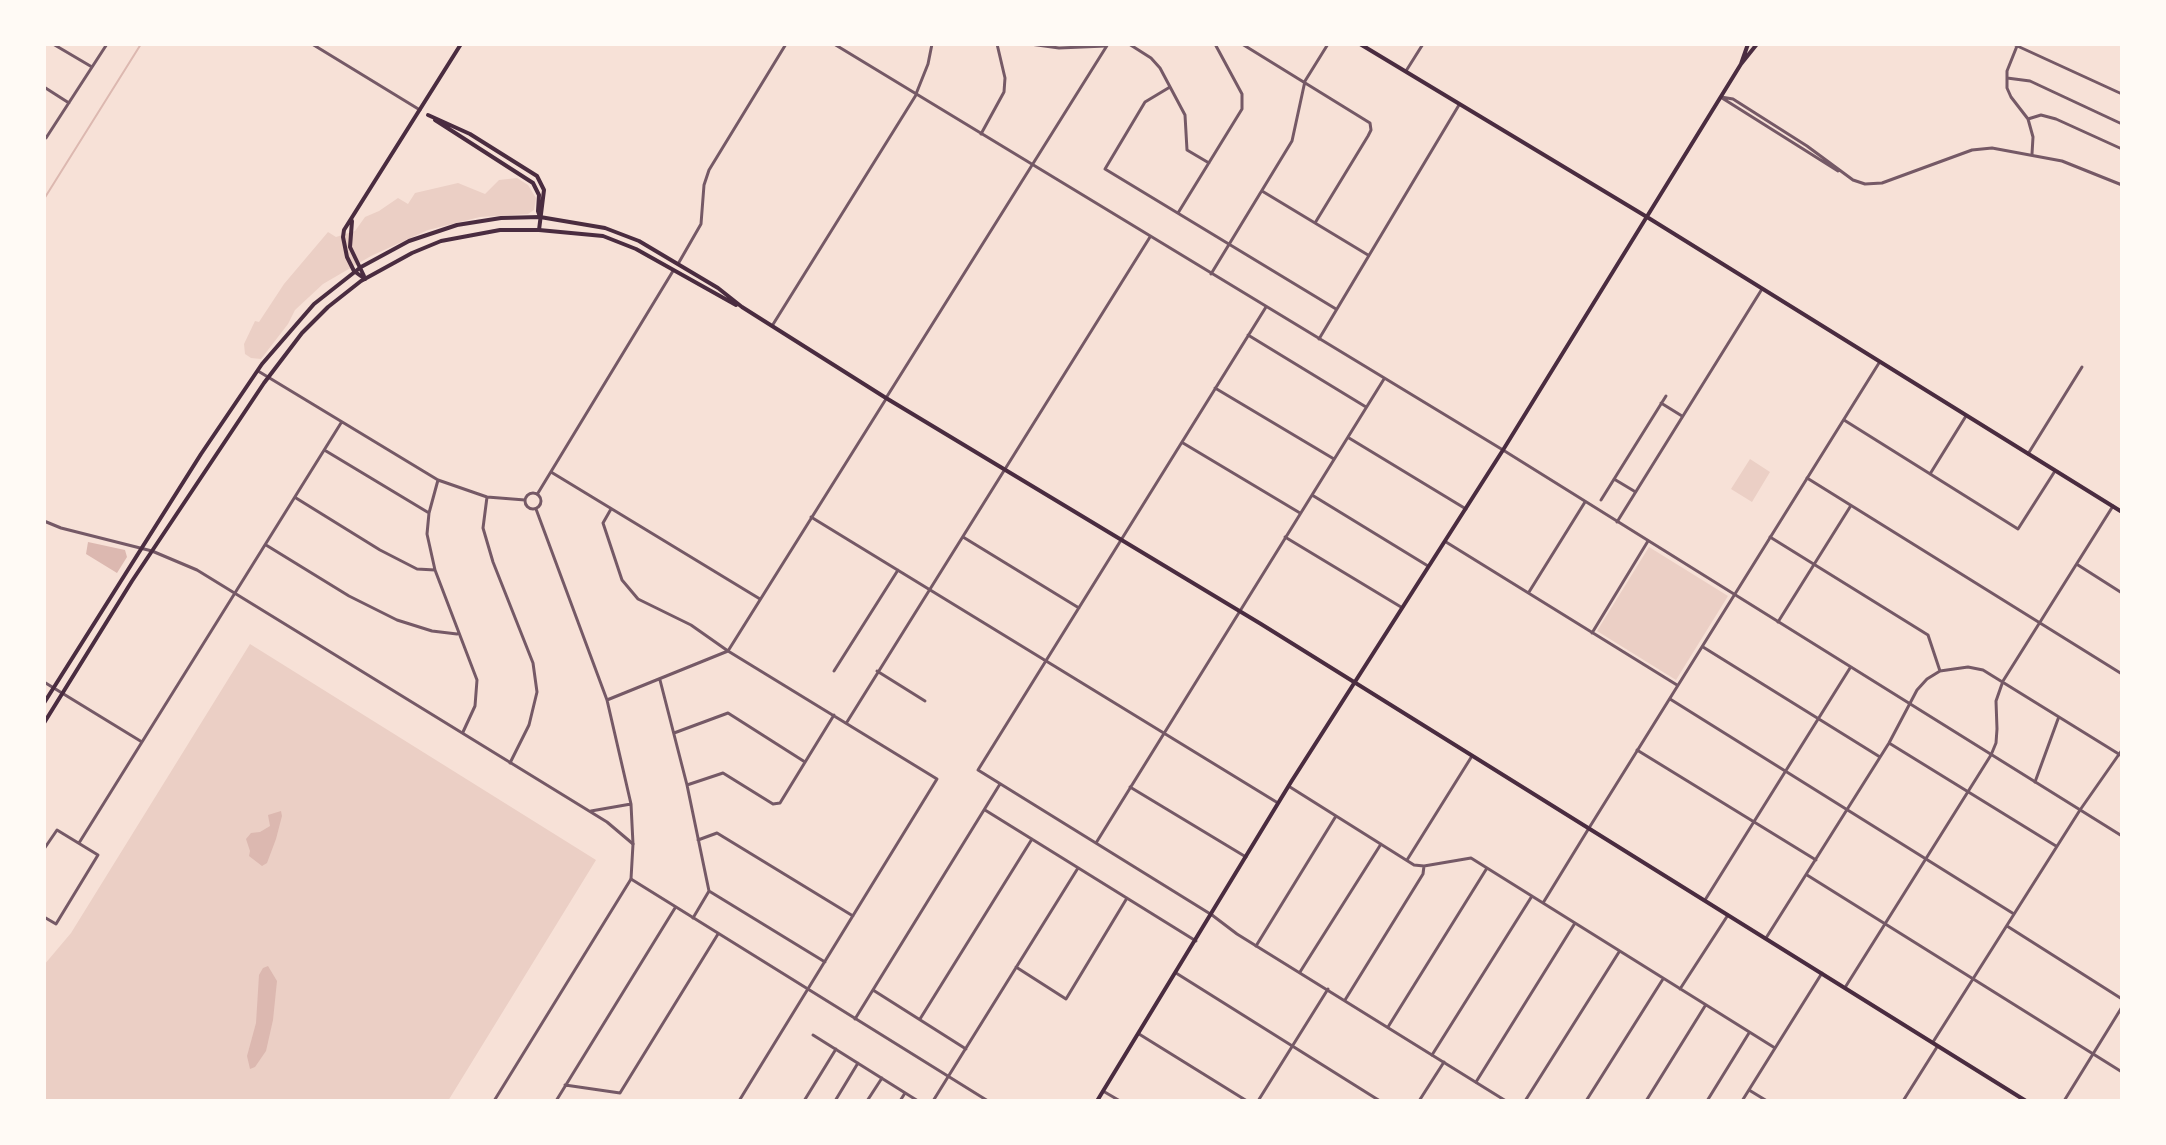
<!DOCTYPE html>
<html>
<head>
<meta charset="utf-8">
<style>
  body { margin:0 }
  #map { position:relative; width:2166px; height:1145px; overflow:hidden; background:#f7e1d7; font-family:"Public Sans",sans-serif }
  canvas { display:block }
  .frame { position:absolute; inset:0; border:46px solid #fffaf5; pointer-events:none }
</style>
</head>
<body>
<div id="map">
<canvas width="2166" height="1145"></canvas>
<div class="frame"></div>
</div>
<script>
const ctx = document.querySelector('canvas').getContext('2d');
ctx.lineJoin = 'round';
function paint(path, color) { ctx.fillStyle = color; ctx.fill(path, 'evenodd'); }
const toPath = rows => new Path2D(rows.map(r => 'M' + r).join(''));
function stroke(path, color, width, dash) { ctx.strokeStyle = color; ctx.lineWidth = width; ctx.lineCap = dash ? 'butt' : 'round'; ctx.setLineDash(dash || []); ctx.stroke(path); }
paint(toPath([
  [517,178,528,185,536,198,534,210,528,214,480,217,428,230,371,256,323,284,295,310,288,324,261,359,251,358,245,354,244,344,255,321,259,322,284,284,328,232,336,237,355,231,365,217,379,211,398,198,408,204,415,193,458,183,485,194,499,180],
  [1750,459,1770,472,1752,502,1731,489],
  [1649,547,1728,596,1676,680,1597,631],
  [250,644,596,860,448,1101,44,1101,44,965,71,933]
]), '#ebcfc5');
paint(toPath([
  [88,542,125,550,127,557,117,573,86,554],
  [281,811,282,816,276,839,267,863,262,866,249,856,250,851,246,839,251,833,260,832,270,826,268,815],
  [268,966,277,981,273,1020,266,1051,255,1067,250,1069,247,1056,256,1023,259,975,263,968]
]), '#dcb8b0');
stroke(toPath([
  [44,199,141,44]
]), '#dcb8b0', 2);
stroke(toPath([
  [53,44,92,67],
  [1030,44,1059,48,1106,46],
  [1129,44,1151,58,1160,68,1185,115,1187,150,1209,163],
  [1242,44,1370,123,1371,130,1368,136,1315,223],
  [2013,44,2122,94],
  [2017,46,2007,71,2007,88,2011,97,2028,119,2033,137,2032,154],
  [1406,71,1423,44],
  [2007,78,2030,81,2122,124],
  [44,87,69,103],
  [1170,87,1145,102,1105,169,1336,309],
  [2028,119,2041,115,2056,119,2122,149],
  [981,134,1004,92,1005,78,997,44],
  [44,137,46,138,107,44],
  [1262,191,1368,255],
  [1178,213,1242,109,1242,94,1215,44],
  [1211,274,1292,141,1305,81,1328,44],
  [772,326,916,95],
  [1248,335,1366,407],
  [1319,339,1459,105],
  [258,371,438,480,487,497,525,500],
  [1215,388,1334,459],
  [1661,403,1682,416],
  [1844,420,2018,529,2055,471],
  [1349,438,1466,509],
  [1183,443,1300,513],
  [326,451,429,513],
  [2028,454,2082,367],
  [551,472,760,599],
  [1930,474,1966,416],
  [1807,478,2122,674],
  [1614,479,1634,491],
  [438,480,429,513,427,534,435,570,477,680,475,706,463,732],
  '525 501a8 8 0 1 1 16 0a8 8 0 1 1-16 0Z',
  [538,493,673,271],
  [1312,495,1428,566],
  [487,497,483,528,493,562,533,663,537,692,529,725,510,763],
  [296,498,380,550,417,569,435,570],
  [1601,500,1666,396],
  [611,509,603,523,622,580,638,599,691,625,728,651,937,779,739,1101],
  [811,517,1278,803],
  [1617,522,1762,289],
  [963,537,1079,608],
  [1285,537,1401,607],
  [1770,537,1928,635,1940,671],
  [1446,542,1677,685],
  [266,545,349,596,397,620,432,631,457,634],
  [2078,565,2122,593],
  [1529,592,1585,502],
  [1778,622,1850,507],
  [1592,633,1648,541],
  [1703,647,1880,757],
  [834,671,898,570],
  [877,671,925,701],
  [660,680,687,785,709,891,693,918],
  [44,682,142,742],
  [1670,699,2014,914],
  [607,700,728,651,886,399],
  [847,722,1150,237],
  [674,733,728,713,805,762],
  [1889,743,2056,846],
  [1637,750,1816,860],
  [2035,782,2058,719],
  [687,785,723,773,773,804,780,803,834,715],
  [1130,787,1246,857],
  [1290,787,1414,865,1424,866,1471,858,1775,1048],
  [985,810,1196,941],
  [591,811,631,804],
  [698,840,717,833,853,916],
  [79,843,341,423],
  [1096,843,1384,379],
  [44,849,57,830,98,855,56,924,44,917],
  [1407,860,1472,756],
  [1807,875,2122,1072],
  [709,891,825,962],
  [1705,900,1850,668],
  [1543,903,1589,828],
  [1212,915,978,770,1266,307],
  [2007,926,2122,999],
  [1766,938,1889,743,1917,690,1927,679,1940,671,1968,667,1983,670,2122,756],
  [1256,946,1336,816],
  [1016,967,1066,999,1127,898],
  [1300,972,1381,844],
  [1176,973,1380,1101],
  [1846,986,1991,755,1996,743,1997,729,1996,701,2003,681,2113,506],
  [1680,989,1728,915],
  [873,990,966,1049],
  [1345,1000,1423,874,1424,866],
  [855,1019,1000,784],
  [920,1019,1032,839],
  [1388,1027,1487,868],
  [1139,1034,1247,1101],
  [813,1035,918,1101],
  [1933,1042,2080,810,2122,750],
  [1432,1055,1532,896],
  [1476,1082,1575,923],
  [565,1085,620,1093,718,934],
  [1749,1090,1767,1101],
  [1103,1091,1120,1101],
  [494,1101,631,879,633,844,631,804,607,700,536,509],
  [556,1101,675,908],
  [804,1101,836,1049],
  [835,1101,858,1063],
  [867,1101,882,1078],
  [900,1101,905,1093],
  [933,1101,1078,868],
  [1258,1101,1328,989],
  [1419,1101,1444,1062],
  [1525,1101,1619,952],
  [1586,1101,1663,979],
  [1646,1101,1705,1006],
  [1707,1101,1749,1033],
  [1742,1101,1822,973],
  [1903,1101,1937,1047],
  [2064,1101,2122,1007]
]), '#755966', 3);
stroke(toPath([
  [312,44,420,110],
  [834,44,1503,450,2122,836],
  [916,94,928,64,932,44],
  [1721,97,1733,99,1807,146,1853,180,1865,184,1882,183,1972,150,1992,148,2062,161,2122,185],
  [1722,98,1838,171],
  [678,264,701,224,704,185,709,170,786,44],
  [886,398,1108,44],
  [44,521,61,528,152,551,197,570,607,822,633,844],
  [1589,828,1879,363],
  [631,879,988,1101],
  [1212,915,1237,934,1506,1101]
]), '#755966', 3);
stroke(toPath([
  [1360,44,1647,217,2122,512],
  [1741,64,1748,44],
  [428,115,470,134,537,176,544,190,539,230],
  [435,120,533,183,539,195,538,211,540,217],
  [352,221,350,247,364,276],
  [365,279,354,271,347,257,343,237,344,230,461,44],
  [1097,1101,1291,782,1503,450,1741,64,1757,44]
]), '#4a2c40', 4);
stroke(toPath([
  [44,703,201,454,262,364,314,304,361,267,409,241,457,225,501,218,540,217,605,228,639,241,718,288,742,307,886,398,1261,624,2026,1101],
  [44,723,132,581,264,383,302,333,328,307,361,281,412,253,441,241,500,230,539,230,603,236,636,249,736,305]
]), '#4a2c40', 4);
</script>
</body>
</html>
